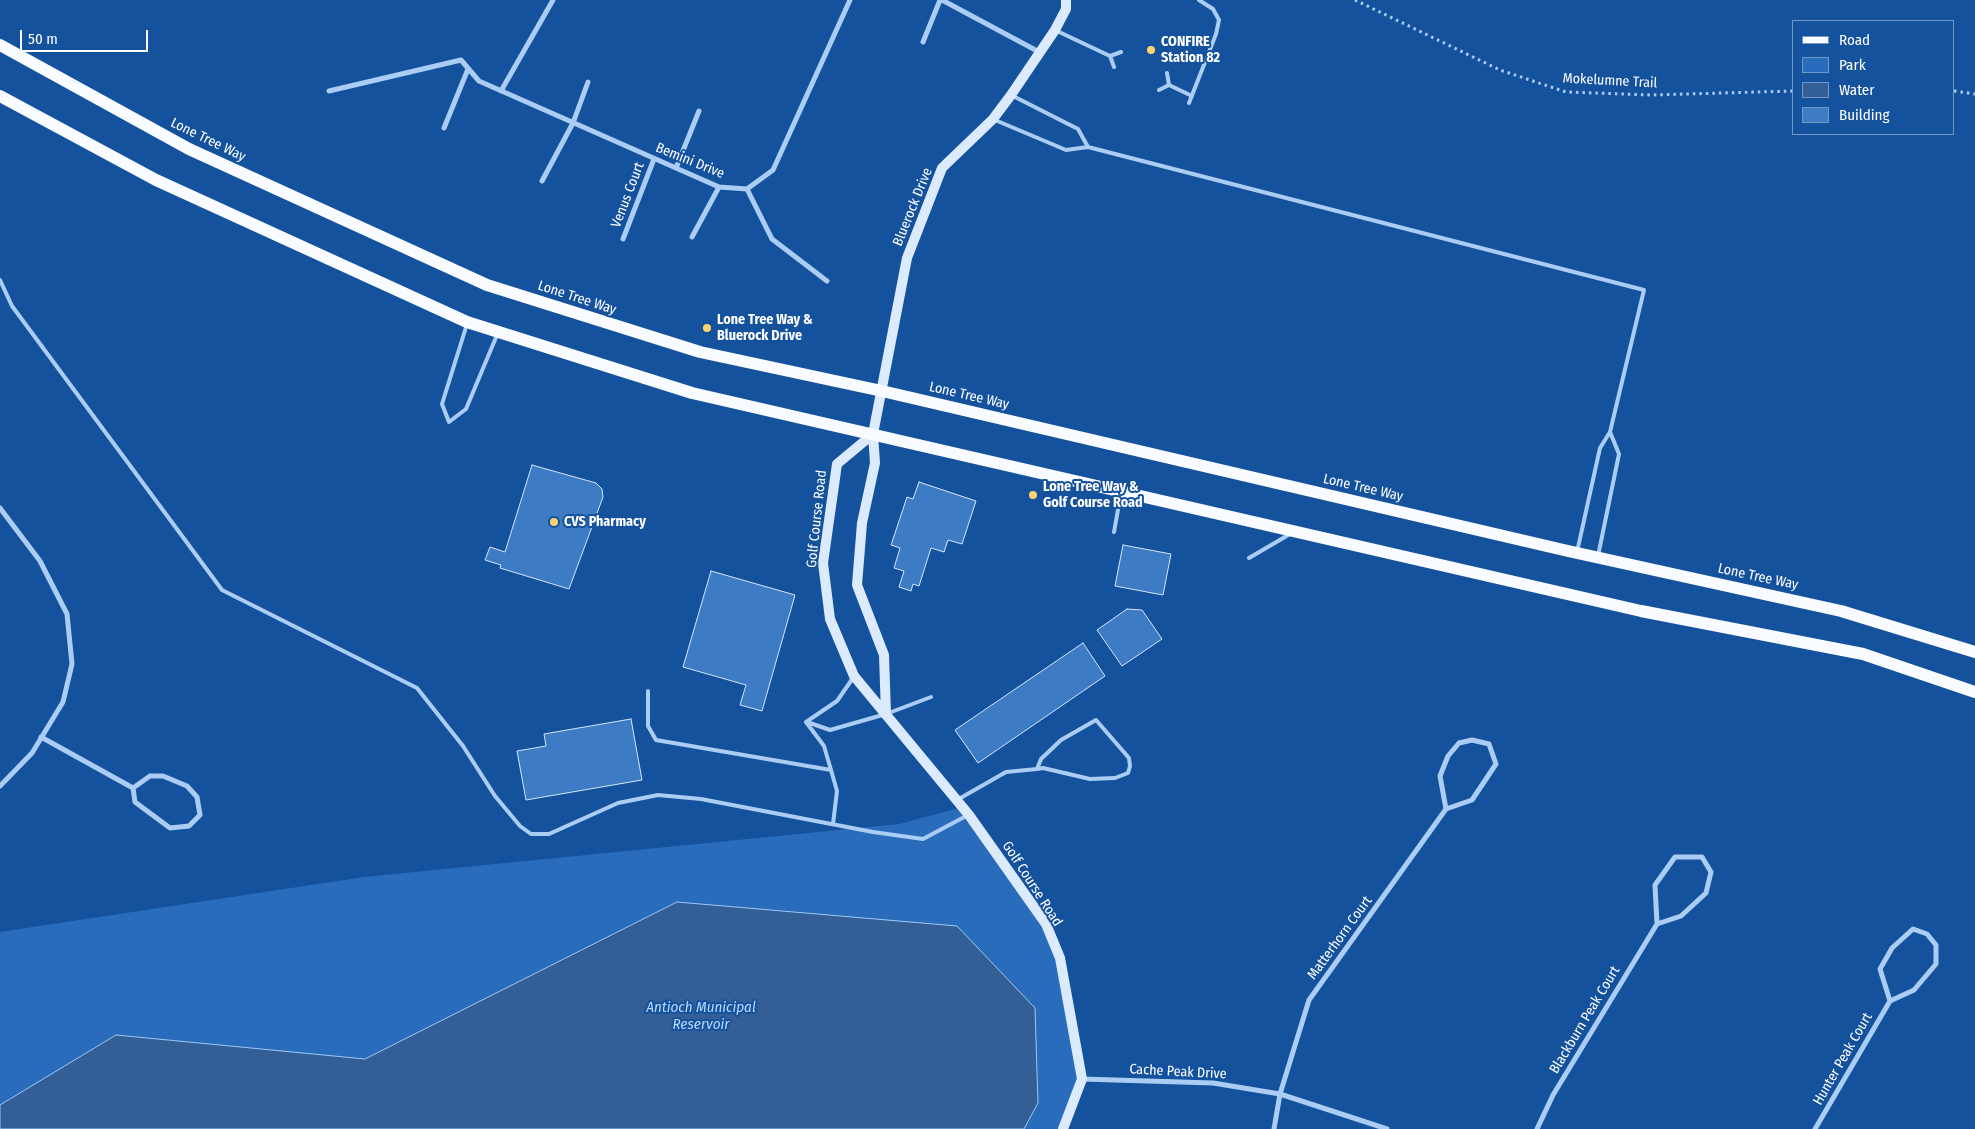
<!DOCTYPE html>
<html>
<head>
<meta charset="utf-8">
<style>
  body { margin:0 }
  #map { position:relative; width:1975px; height:1129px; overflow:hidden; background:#15529d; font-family:"Fira Sans Condensed",sans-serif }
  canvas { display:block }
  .legend { position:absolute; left:1792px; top:20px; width:162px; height:115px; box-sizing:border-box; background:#15529d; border:1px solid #7397c4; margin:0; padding:6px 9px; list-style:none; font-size:15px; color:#fff }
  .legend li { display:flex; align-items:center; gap:10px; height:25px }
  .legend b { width:25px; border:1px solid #7397c4 }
  .scale { position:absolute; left:20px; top:30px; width:128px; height:22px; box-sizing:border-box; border:2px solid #fff; border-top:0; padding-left:6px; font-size:15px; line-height:18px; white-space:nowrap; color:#fff; -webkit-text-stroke:4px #15529d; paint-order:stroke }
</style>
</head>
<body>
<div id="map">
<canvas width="1975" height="1129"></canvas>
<ul class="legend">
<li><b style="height:6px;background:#f8fbff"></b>Road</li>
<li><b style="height:14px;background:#286cbb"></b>Park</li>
<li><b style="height:14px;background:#335f96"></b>Water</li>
<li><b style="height:14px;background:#3d7bc4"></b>Building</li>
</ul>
<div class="scale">50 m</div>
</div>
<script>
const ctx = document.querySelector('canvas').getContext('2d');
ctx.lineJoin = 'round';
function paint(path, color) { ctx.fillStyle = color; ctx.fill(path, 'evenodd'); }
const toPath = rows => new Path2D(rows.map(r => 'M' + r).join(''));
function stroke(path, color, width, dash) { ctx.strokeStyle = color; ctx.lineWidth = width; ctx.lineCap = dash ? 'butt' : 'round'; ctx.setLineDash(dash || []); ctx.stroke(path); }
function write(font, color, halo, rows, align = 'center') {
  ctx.font = font + ' "Fira Sans Condensed",sans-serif'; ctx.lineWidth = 4; ctx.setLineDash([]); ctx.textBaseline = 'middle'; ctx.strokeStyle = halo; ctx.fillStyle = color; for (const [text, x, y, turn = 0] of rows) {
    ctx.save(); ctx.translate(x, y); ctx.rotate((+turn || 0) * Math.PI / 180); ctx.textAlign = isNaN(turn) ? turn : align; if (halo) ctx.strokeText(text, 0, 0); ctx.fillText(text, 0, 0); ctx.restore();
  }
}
paint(toPath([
  [963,807,1046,924,1060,958,1082,1079,1063,1129,0,1129,0,932,364,877,899,824]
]), '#286cbb');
const water = toPath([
  [677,902,957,926,1035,1008,1038,1103,1024,1129,0,1129,0,1105,116,1035,365,1059,677,902]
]);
paint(water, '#335f96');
stroke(water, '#9ec8f6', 1);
const building = toPath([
  [532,465,596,483,602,489,603,497,569,589,500,568,501,565,485,560,490,547,505,552,532,465],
  [919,482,976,501,962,544,948,540,944,552,931,548,919,586,913,584,911,591,899,587,904,571,894,568,900,548,891,545,907,497,913,499,919,482],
  [1123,545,1171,554,1163,595,1115,586,1123,545],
  [711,571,795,595,762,711,740,705,746,685,683,667,711,571],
  [1127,609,1142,610,1162,639,1122,666,1097,630,1127,609],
  [1083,643,1105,676,978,763,955,730,1083,643],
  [631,719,642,780,526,800,517,751,546,746,544,734,631,719]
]);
paint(building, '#3d7bc4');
stroke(building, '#d4e7fd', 1);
stroke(toPath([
  [1355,0,1500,70,1566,92,1651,95,1794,91],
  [1954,91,1975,94]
]), '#abcdf3', 3, [2.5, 4]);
stroke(toPath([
  [1057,31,1110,56,1121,52],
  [1110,56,1114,67],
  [1167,73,1169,85,1192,96],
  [1159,90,1169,85],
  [1011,95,1078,129,1088,147],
  [1189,103,1216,34,1219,20,1213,9,1199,0],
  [995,120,1066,150,1088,147,1644,290,1610,432,1600,448,1577,552],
  [0,280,12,306,222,590,417,688,463,746,495,796,520,826,531,834,549,834,618,803,658,795,701,799,873,832,923,839,968,815],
  [467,324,442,404,449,422,466,409,497,335],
  [1114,532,1121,493],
  [1598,556,1619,454,1610,432],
  [1249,558,1290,534],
  [648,691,648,726,656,740,831,770,824,746,806,722],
  [806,722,837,701,853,678],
  [807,722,830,730,886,714,931,697],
  [831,770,837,791,833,824],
  [957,800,1006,772,1037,769,1043,768,1090,779,1115,778,1128,773,1130,766,1129,758,1096,720,1061,740,1041,759,1037,769]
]), '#abcdf3', 4);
stroke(toPath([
  [942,0,1041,53],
  [923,42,940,0],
  [329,91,461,60,479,81,719,187,747,189,773,170,850,0],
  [501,91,553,0],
  [444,128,468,69],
  [676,168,699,111],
  [542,181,573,123,588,82],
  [747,189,772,239,827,281],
  [692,237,719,187],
  [623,239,654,159],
  [0,508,40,561,67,614,72,664,63,702,32,753,0,786],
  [41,737,133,788],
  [150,776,163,776,187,786,197,797,200,815,189,826,170,828,135,802,133,788,150,776],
  [1082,1079,1213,1083,1280,1094,1387,1129],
  [1274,1129,1280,1094,1309,1000,1446,809,1472,800,1496,764,1489,744,1472,740,1459,743,1448,756,1440,776,1446,809],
  [1537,1129,1553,1095,1657,924,1655,885,1675,857,1702,857,1711,872,1706,893,1681,916,1657,924],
  [1815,1129,1890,1001,1914,990,1936,964,1936,945,1927,934,1913,929,1892,948,1880,969,1890,1001]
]), '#abcdf3', 5);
stroke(toPath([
  [873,434,837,464,823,563,830,619,854,676,969,815,1046,924,1060,958,1082,1079,1063,1129],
  [886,714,884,655,857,585,862,523,875,463,873,434,907,258,942,168,993,119,1011,95,1055,30,1066,9,1066,0]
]), '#dbeafd', 10);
stroke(toPath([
  [0,45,189,149,487,285,700,352,882,391,1568,551,1841,611,1975,652],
  [0,96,156,180,467,322,692,393,1641,611,1863,654,1975,692]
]), '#f8fbff', 12);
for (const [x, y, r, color] of [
  [1151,50,5,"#ffd36e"],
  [707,328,5,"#ffd36e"],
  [1033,495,5,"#ffd36e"],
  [554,522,5,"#ffd36e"]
]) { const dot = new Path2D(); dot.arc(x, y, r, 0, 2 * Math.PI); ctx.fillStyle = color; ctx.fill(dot); stroke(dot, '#15529d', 2); }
write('bold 14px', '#fff', '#15529d', [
  ["CONFIRE",1161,42],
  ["Station 82",1161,58],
  ["Lone Tree Way &",717,320],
  ["Bluerock Drive",717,336],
  ["Lone Tree Way &",1043,487],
  ["Golf Course Road",1043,503],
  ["CVS Pharmacy",564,522]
], 'left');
write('14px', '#fff', '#15529d', [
  ["Mokelumne Trail",1610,81,3],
  ["Lone Tree Way",208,140,26],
  ["Bemini Drive",690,161,22],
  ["Venus Court",628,195,-69],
  ["Bluerock Drive",913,207,-68],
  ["Lone Tree Way",577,298,18],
  ["Lone Tree Way",969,396,13],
  ["Lone Tree Way",1363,488,13],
  ["Golf Course Road",817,519,-84],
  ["Lone Tree Way",1758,577,12],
  ["Golf Course Road",1032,884,57],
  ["Matterhorn Court",1340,938,-54],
  ["Blackburn Peak Court",1585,1020,-59],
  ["Hunter Peak Court",1843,1059,-60],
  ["Cache Peak Drive",1178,1072,3]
]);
write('italic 15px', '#b8d7fa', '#15529d', [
  ["Antioch Municipal",701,1008],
  ["Reservoir",701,1025]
]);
</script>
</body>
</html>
